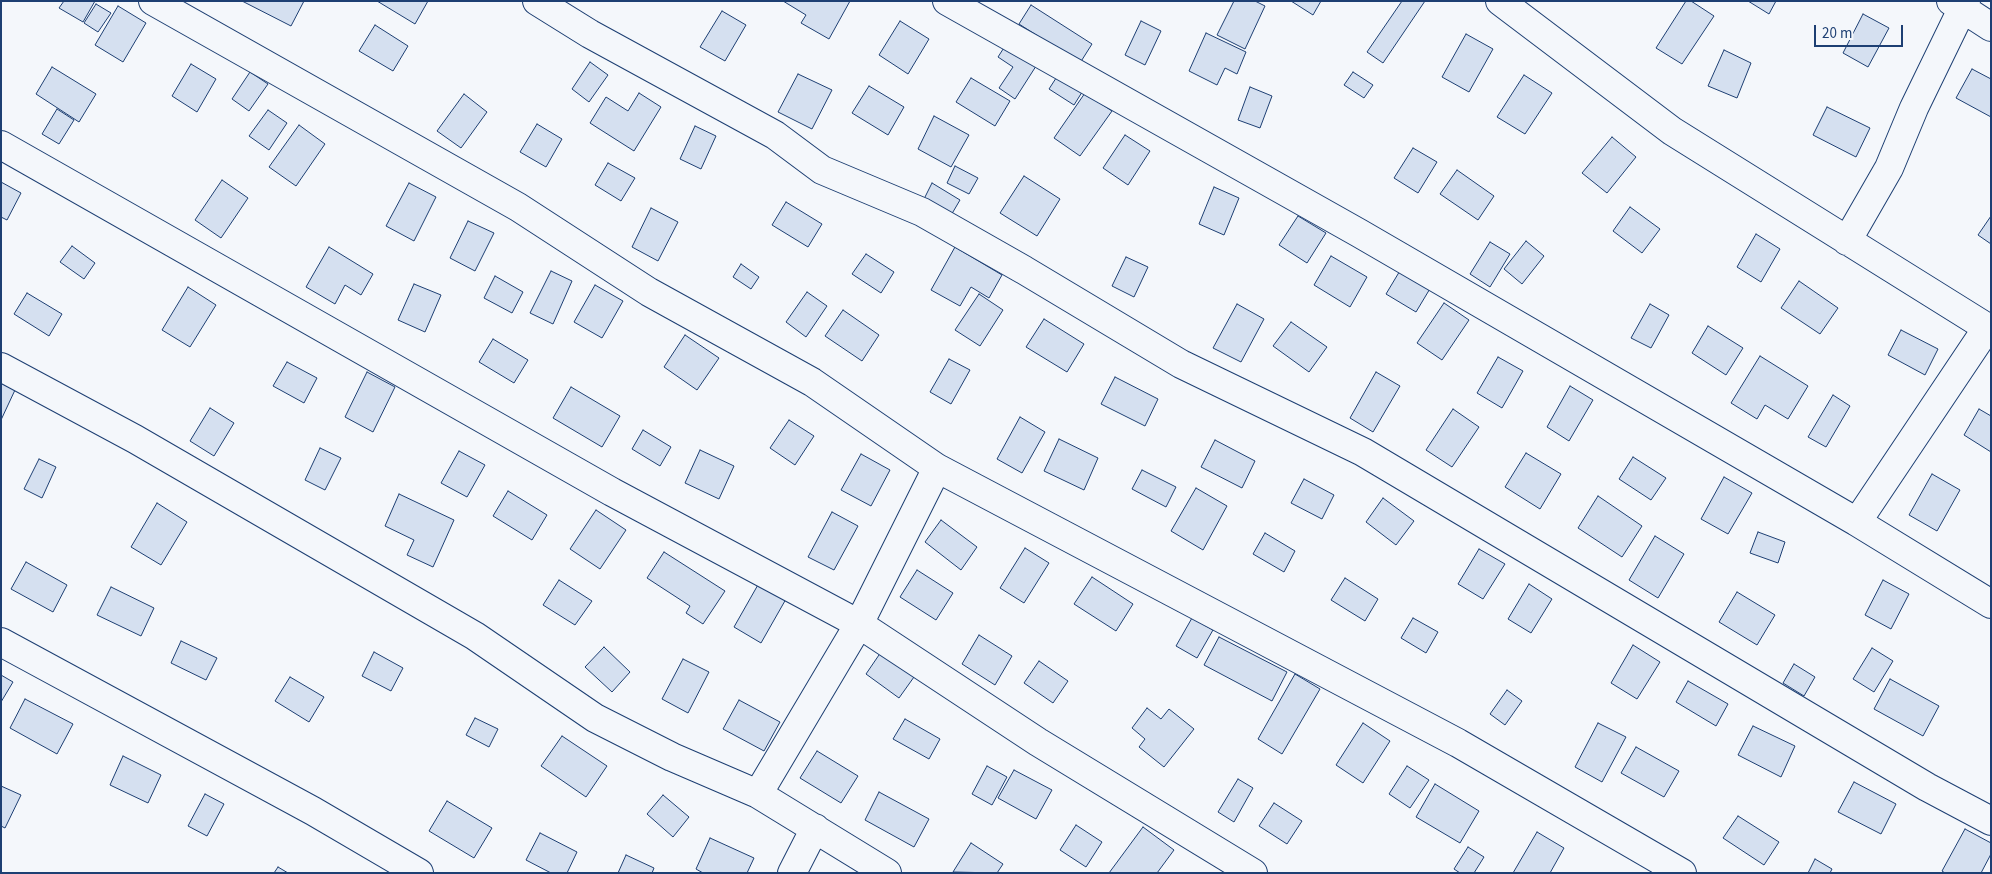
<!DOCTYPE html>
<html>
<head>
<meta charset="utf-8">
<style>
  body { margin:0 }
  #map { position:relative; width:1992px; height:874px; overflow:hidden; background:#f4f7fb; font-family:"Source Sans 3",sans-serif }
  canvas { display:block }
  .frame { position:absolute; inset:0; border:2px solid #1d3f73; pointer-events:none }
  .scale { position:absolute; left:1814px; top:25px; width:89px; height:22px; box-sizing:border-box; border:2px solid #1d3f73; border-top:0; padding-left:6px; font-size:15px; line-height:18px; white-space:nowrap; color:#1d3f73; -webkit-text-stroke:4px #f4f7fb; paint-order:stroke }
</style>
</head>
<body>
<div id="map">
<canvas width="1992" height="874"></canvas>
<div class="frame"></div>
<div class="scale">20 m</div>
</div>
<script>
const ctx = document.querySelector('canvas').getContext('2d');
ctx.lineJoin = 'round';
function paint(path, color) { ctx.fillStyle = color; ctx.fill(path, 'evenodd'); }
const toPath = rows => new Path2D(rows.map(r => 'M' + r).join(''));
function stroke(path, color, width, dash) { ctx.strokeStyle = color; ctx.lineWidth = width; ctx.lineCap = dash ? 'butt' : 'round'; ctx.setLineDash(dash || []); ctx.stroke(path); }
const building = toPath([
  [64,1,95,1,83,22,59,8,64,1],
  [242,1,304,1,291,26,242,1],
  [377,1,428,1,415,24,377,1],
  [783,1,850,1,829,39,801,23,806,15,783,1],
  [1234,1,1255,1,1265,6,1245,49,1217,35,1234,1],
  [1291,1,1321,1,1313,15,1291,1],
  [1402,1,1425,1,1383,63,1367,52,1402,1],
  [1686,1,1691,1,1714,16,1682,64,1656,48,1686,1],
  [1748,1,1776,1,1769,14,1748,1],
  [96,4,111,13,98,32,84,23,96,4],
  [1031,5,1092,44,1080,63,1019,24,1031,5],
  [118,6,146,23,123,62,95,45,118,6],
  [722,11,746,25,725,61,700,47,722,11],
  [1863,14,1889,28,1868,67,1843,53,1863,14],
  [900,21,929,39,908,74,879,55,900,21],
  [1141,21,1161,31,1145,65,1125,55,1141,21],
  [375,25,408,46,393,71,359,51,375,25],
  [1206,33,1246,52,1237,74,1225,68,1217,85,1189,71,1206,33],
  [1466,34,1493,49,1469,92,1442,77,1466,34],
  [1007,43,1038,63,1015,99,999,88,1013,67,998,57,1007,43],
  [1724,50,1751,63,1737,98,1708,86,1724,50],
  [590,62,608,75,589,102,572,89,590,62],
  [191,64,216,79,197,112,172,96,191,64],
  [52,67,96,94,79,122,36,94,52,67],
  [1972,69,1991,79,1991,117,1956,98,1972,69],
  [250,72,268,84,249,111,232,99,250,72],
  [1060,72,1084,89,1074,105,1049,89,1060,72],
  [1353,72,1373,85,1364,98,1344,85,1353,72],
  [798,74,832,90,812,129,778,112,798,74],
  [1524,75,1552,93,1525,134,1497,117,1524,75],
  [971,78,1010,101,995,126,956,102,971,78],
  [869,86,904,107,888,135,852,113,869,86],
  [1250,87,1272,96,1260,128,1238,120,1250,87],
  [639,93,661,107,634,151,590,123,606,97,628,111,639,93],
  [1085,93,1112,111,1080,156,1054,138,1085,93],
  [464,94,487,112,461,148,437,131,464,94],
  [1827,107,1870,128,1856,157,1813,135,1827,107],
  [57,109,74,120,59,144,42,134,57,109],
  [268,110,287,123,269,150,249,136,268,110],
  [934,116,969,135,951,167,918,149,934,116],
  [537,124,562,139,546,167,520,152,537,124],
  [299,125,325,144,296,186,269,167,299,125],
  [695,126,716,136,701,169,680,159,695,126],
  [1125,135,1150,151,1128,185,1103,168,1125,135],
  [1612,137,1636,157,1607,193,1582,173,1612,137],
  [1413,148,1437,162,1418,193,1394,178,1413,148],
  [608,163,635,178,621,201,595,185,608,163],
  [955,166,978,178,969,194,947,183,955,166],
  [1457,170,1494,196,1478,220,1440,194,1457,170],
  [1024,176,1060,199,1037,236,1000,213,1024,176],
  [222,180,248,198,221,238,195,220,222,180],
  [1,182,21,193,7,220,1,217,1,182],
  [409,183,436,197,414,241,386,226,409,183],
  [932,183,960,200,950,217,923,201,932,183],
  [1214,187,1239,198,1224,235,1199,224,1214,187],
  [786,202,822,224,808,247,772,225,786,202],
  [1630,207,1660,229,1642,253,1613,231,1630,207],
  [651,208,678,222,658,261,632,247,651,208],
  [1298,216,1326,233,1307,263,1279,245,1298,216],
  [1991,216,1991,244,1978,235,1991,216],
  [468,221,494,233,475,271,450,258,468,221],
  [1756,234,1780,249,1761,282,1737,267,1756,234],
  [1526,241,1544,256,1522,284,1504,269,1526,241],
  [1490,242,1510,254,1490,287,1470,274,1490,242],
  [72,246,95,263,84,279,60,262,72,246],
  [329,247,373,274,361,295,345,285,335,304,306,287,329,247],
  [955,247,1002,275,989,298,971,287,960,306,931,290,955,247],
  [866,254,894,272,881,293,852,274,866,254],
  [1331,256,1367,277,1350,307,1314,285,1331,256],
  [1126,257,1148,267,1134,297,1112,286,1126,257],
  [741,264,759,277,751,289,733,277,741,264],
  [1404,264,1434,282,1416,312,1386,294,1404,264],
  [551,271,572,281,553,324,530,313,551,271],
  [495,276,523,292,512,313,484,298,495,276],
  [1799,281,1838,308,1820,334,1781,308,1799,281],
  [414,284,441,295,425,332,398,320,414,284],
  [595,285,623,301,602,338,574,322,595,285],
  [188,287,216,305,190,347,162,330,188,287],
  [807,292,827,306,806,337,786,322,807,292],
  [27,293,62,314,49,336,14,314,27,293],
  [979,294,1003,310,980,346,955,330,979,294],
  [1444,303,1469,320,1442,360,1417,343,1444,303],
  [1237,304,1264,319,1241,362,1213,348,1237,304],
  [1650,304,1669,315,1651,348,1631,338,1650,304],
  [843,310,879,335,862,361,825,336,843,310],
  [1044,319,1084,344,1067,372,1026,347,1044,319],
  [1291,322,1327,347,1309,372,1273,346,1291,322],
  [1708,326,1743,348,1726,375,1692,353,1708,326],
  [1901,330,1938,349,1925,375,1888,355,1901,330],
  [685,335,719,358,697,390,664,367,685,335],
  [493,339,528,360,514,383,479,362,493,339],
  [1760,356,1808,386,1788,419,1765,405,1757,419,1731,403,1760,356],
  [1498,357,1523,371,1502,408,1477,393,1498,357],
  [949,359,970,370,951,404,930,392,949,359],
  [287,362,317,378,304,403,273,386,287,362],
  [367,372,395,387,373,432,345,417,367,372],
  [1376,372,1400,386,1373,432,1350,418,1376,372],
  [1115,377,1158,399,1145,426,1101,404,1115,377],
  [1,383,15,390,1,420,1,383],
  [1570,386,1593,400,1569,441,1547,427,1570,386],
  [571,387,620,416,602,447,553,418,571,387],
  [1833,395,1850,406,1826,447,1808,437,1833,395],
  [210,408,234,423,214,456,190,441,210,408],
  [1453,409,1479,427,1452,467,1426,450,1453,409],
  [1979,409,1991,416,1991,452,1964,435,1979,409],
  [1020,417,1045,432,1022,473,997,459,1020,417],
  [789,420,814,436,795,465,770,448,789,420],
  [643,430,671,447,660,466,632,449,643,430],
  [1059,439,1098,458,1084,490,1044,471,1059,439],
  [1215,440,1255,461,1242,488,1201,467,1215,440],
  [320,448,341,458,325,490,305,480,320,448],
  [700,450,734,466,719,499,685,483,700,450],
  [459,451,485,465,467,497,441,483,459,451],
  [1526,453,1561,474,1540,509,1505,487,1526,453],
  [861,454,890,470,871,506,841,490,861,454],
  [1633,457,1666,478,1651,500,1619,479,1633,457],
  [39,459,56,467,42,498,24,489,39,459],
  [1142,470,1176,487,1166,507,1132,489,1142,470],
  [1932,474,1960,490,1937,531,1909,515,1932,474],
  [1724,477,1752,493,1728,534,1701,519,1724,477],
  [1304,479,1334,495,1322,519,1291,503,1304,479],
  [1196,488,1227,506,1203,550,1171,531,1196,488],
  [508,491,547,515,532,540,493,516,508,491],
  [399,494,454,520,433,567,407,555,414,540,385,526,399,494],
  [1598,496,1642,526,1622,557,1578,528,1598,496],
  [1383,498,1414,521,1396,545,1366,522,1383,498],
  [157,503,187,522,161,565,131,547,157,503],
  [596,510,626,530,600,569,570,549,596,510],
  [832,512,858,526,834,570,808,557,832,512],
  [941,520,977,547,961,570,925,542,941,520],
  [1758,532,1785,542,1778,563,1750,553,1758,532],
  [1265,533,1295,551,1284,572,1253,554,1265,533],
  [1655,536,1684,554,1658,598,1629,580,1655,536],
  [1025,548,1049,563,1024,603,1000,588,1025,548],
  [1479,549,1505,564,1483,599,1458,584,1479,549],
  [664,552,725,591,703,624,686,613,690,606,647,578,664,552],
  [26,562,67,585,53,612,11,589,26,562],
  [917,570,953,593,936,620,900,597,917,570],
  [1092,577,1133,604,1116,631,1074,604,1092,577],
  [1345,578,1378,599,1365,621,1331,600,1345,578],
  [559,580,592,601,575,625,543,605,559,580],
  [1883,580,1909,594,1891,629,1865,615,1883,580],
  [759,583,786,599,761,643,734,627,759,583],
  [1529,584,1552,599,1531,633,1508,619,1529,584],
  [111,587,154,608,141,636,97,615,111,587],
  [1737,592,1775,615,1757,645,1719,622,1737,592],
  [1192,618,1213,630,1197,658,1176,646,1192,618],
  [1413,618,1438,632,1426,653,1401,638,1413,618],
  [979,635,1012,656,995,685,962,664,979,635],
  [1219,637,1287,672,1272,701,1204,665,1219,637],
  [181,641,217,658,206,680,171,663,181,641],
  [1633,645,1660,662,1637,699,1611,683,1633,645],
  [604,647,630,672,612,692,585,667,604,647],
  [1872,648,1893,661,1874,692,1853,679,1872,648],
  [374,652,403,668,391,691,362,676,374,652],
  [881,652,914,677,899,698,866,674,881,652],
  [683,659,709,672,688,713,662,699,683,659],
  [1039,661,1068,681,1053,703,1024,683,1039,661],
  [1794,664,1815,677,1804,696,1783,683,1794,664],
  [1295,674,1320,689,1282,754,1258,739,1295,674],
  [1,675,13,682,1,702,1,675],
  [290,677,324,697,309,722,275,701,290,677],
  [1890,679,1939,706,1923,736,1874,709,1890,679],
  [1688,681,1728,704,1716,726,1676,702,1688,681],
  [1507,690,1522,701,1505,725,1490,714,1507,690],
  [25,699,73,724,57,754,10,728,25,699],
  [739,700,780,722,764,751,723,729,739,700],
  [1147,708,1161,719,1169,709,1194,729,1164,767,1139,747,1145,739,1132,728,1147,708],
  [475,718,498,729,489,747,466,735,475,718],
  [905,719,940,739,929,759,893,739,905,719],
  [1363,723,1390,741,1363,783,1336,765,1363,723],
  [1598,723,1626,737,1602,782,1575,767,1598,723],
  [1753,726,1795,746,1781,777,1738,755,1753,726],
  [562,736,607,766,586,797,541,766,562,736],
  [1636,747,1679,771,1664,797,1621,773,1636,747],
  [817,751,858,776,841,803,800,778,817,751],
  [123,756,161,775,148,803,110,785,123,756],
  [987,766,1007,777,992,805,972,794,987,766],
  [1407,766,1429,780,1410,808,1389,794,1407,766],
  [1014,770,1052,790,1036,819,998,798,1014,770],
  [1238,779,1253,788,1234,822,1218,812,1238,779],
  [1854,782,1896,804,1881,834,1838,812,1854,782],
  [1435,784,1479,811,1460,843,1416,817,1435,784],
  [1,786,21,795,5,828,1,826,1,786],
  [879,792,929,819,914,847,865,820,879,792],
  [205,794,224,804,207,836,188,826,205,794],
  [663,795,689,817,673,837,647,814,663,795],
  [447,801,492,828,474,858,429,831,447,801],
  [1274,803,1302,821,1287,844,1259,826,1274,803],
  [1738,816,1779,842,1764,865,1723,838,1738,816],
  [1076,825,1102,842,1086,867,1060,850,1076,825],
  [1143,827,1174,850,1157,873,1109,873,1143,827],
  [1965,829,1991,843,1991,854,1981,873,1945,873,1942,871,1965,829],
  [1537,832,1564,848,1550,873,1513,873,1537,832],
  [540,833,577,852,567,873,551,873,526,860,540,833],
  [710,838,754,858,747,873,703,873,696,869,710,838],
  [971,843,1003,864,997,873,953,872,971,843],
  [1468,847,1484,857,1474,873,1460,873,1454,869,1468,847],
  [626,855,654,868,652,873,618,873,626,855],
  [1815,859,1832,869,1830,873,1808,873,1815,859],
  [278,867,288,873,274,873,278,867]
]);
paint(building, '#d5e0f0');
stroke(building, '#1d3f73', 1);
const minor = toPath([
  [153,1,518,207,649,292,812,382,937,468,1458,743,1682,873],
  [537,1,590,34,775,135,822,170,922,212,1024,270,1181,364,1363,452,1927,787,1991,821],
  [947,1,1359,233,1857,522,1991,604],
  [1500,1,1672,131,1991,330],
  [1951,1,1991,27],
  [1,145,612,492,859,624,1038,742,1253,873],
  [1847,241,1889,168,1914,108,1966,1],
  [1,367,135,439,475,636,595,718,672,757,758,794,887,873],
  [1857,522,1987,328],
  [1,642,313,811,419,873],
  [758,794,859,624,937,468],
  [792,873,815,828]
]);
stroke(minor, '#1d3f73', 30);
stroke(minor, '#f4f7fb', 28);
</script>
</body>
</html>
